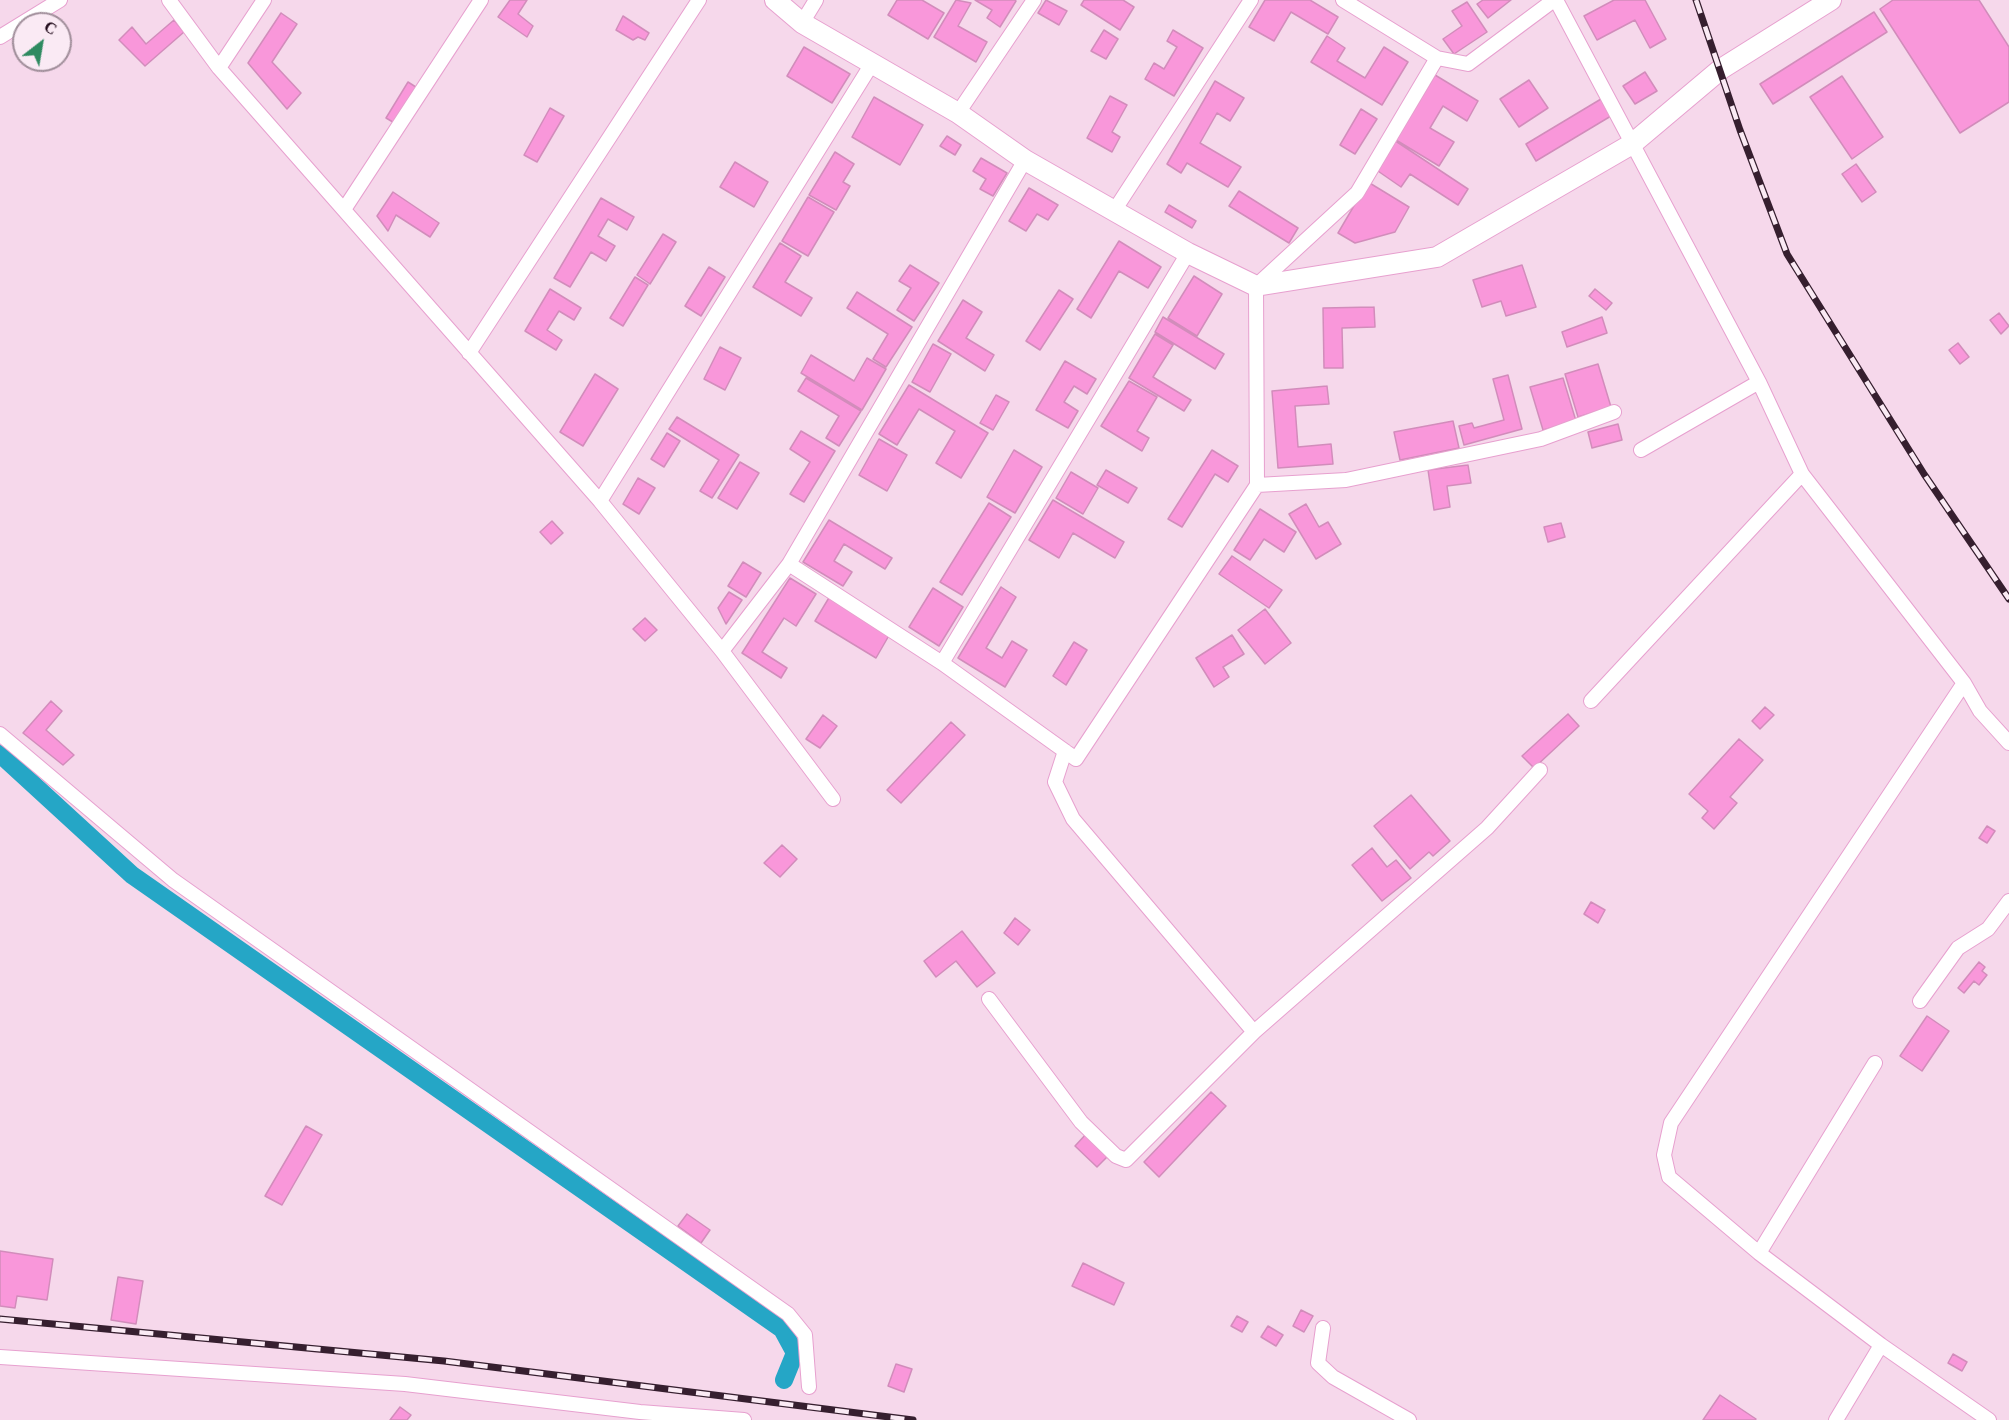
<!DOCTYPE html>
<html>
<head>
<meta charset="utf-8">
<style>
  body { margin:0 }
  #map { position:relative; width:2009px; height:1420px; overflow:hidden; background:#f6d8eb; font-family:"Times New Roman",serif }
  canvas { display:block }
  .north { position:absolute; left:12px; top:12px; width:60px; height:60px; box-sizing:border-box; background:#faeaf4; border:2px solid #a08e9a; border-radius:50%; rotate:31deg; font-size:16px; font-weight:700; line-height:24px; text-align:center; color:#190313 }
  .north::after { content:''; display:block; margin:auto; width:21px; height:27px; background:#2e8a60; clip-path:polygon(50% 0,100% 100%,50% 72%,0 100%) }
</style>
</head>
<body>
<div id="map">
<canvas width="2009" height="1420"></canvas>
<div class="north">С</div>
</div>
<script>
const ctx = document.querySelector('canvas').getContext('2d');
ctx.lineJoin = 'round';
const toPath = rows => new Path2D(rows.map(r => 'M' + r).join(''));
function stroke(path, color, width, dash) { ctx.strokeStyle = color; ctx.lineWidth = width; ctx.lineCap = dash ? 'butt' : 'round'; ctx.setLineDash(dash || []); ctx.stroke(path); }
function paint(path, color) { ctx.fillStyle = color; ctx.fill(path, 'evenodd'); }
stroke(toPath([
  [0,754,132,875,782,1329,795,1353,784,1380]
]), '#25a6c6', 18);
const building = toPath([
  [510,0,527,0,518,14,533,26,527,37,498,17,510,0],
  [897,0,922,0,944,13,928,39,888,15,897,0],
  [956,0,971,3,958,26,987,42,976,62,934,37,956,0],
  [975,0,1015,0,1016,1,1000,27,987,18,992,10,975,0],
  [1046,0,1067,11,1059,25,1038,13,1046,0],
  [1084,0,1123,0,1134,7,1120,30,1081,5,1084,0],
  [1265,0,1310,0,1338,17,1328,34,1291,12,1274,41,1249,27,1265,0],
  [1483,0,1511,0,1488,18,1477,4,1483,0],
  [1614,0,1645,0,1666,39,1650,48,1635,20,1597,40,1584,16,1614,0],
  [1893,0,1979,0,2009,47,2009,102,1960,133,1880,9,1893,0],
  [1467,2,1487,32,1454,54,1443,39,1462,26,1452,11,1467,2],
  [1874,12,1887,32,1773,104,1760,84,1874,12],
  [281,13,297,24,272,62,301,93,287,109,248,63,281,13],
  [623,16,649,33,645,40,638,37,633,40,616,30,623,16],
  [174,20,184,32,145,66,119,40,132,27,146,44,174,20],
  [1104,30,1118,39,1106,59,1091,51,1104,30],
  [1173,30,1203,48,1174,96,1145,79,1154,63,1164,69,1177,47,1167,41,1173,30],
  [1327,36,1345,48,1337,61,1365,78,1384,47,1408,62,1382,105,1311,62,1327,36],
  [804,47,850,74,832,103,787,76,804,47],
  [1645,72,1657,91,1635,104,1623,86,1645,72],
  [1435,75,1478,101,1467,121,1443,106,1430,128,1454,142,1439,166,1396,140,1435,75],
  [1842,76,1883,137,1852,159,1810,97,1842,76],
  [1529,80,1548,108,1519,127,1500,99,1529,80],
  [1215,81,1244,98,1230,121,1217,113,1200,143,1241,167,1228,187,1187,163,1181,173,1167,164,1215,81],
  [408,82,419,89,398,125,386,118,408,82],
  [1110,96,1127,105,1112,132,1120,137,1112,152,1087,138,1110,96],
  [874,97,923,125,900,165,852,137,874,97],
  [1601,99,1611,116,1536,161,1526,144,1601,99],
  [550,108,564,116,537,162,524,155,550,108],
  [1361,109,1377,119,1355,154,1340,145,1361,109],
  [947,136,961,145,955,155,940,146,947,136],
  [1394,140,1468,189,1458,205,1410,174,1401,187,1375,169,1394,140],
  [835,152,854,164,843,182,850,186,836,210,809,195,835,152],
  [981,158,1007,173,993,196,980,189,986,179,973,171,981,158],
  [735,162,768,182,754,207,720,187,735,162],
  [1856,164,1876,192,1862,202,1842,174,1856,164],
  [1368,182,1409,207,1395,232,1355,243,1338,233,1368,182],
  [1029,188,1058,205,1048,220,1037,214,1026,231,1009,221,1029,188],
  [1239,191,1298,228,1289,243,1229,206,1239,191],
  [393,192,439,223,430,237,396,215,388,231,377,216,393,192],
  [808,197,834,212,808,256,782,241,808,197],
  [601,198,634,217,627,230,608,219,598,236,615,246,606,261,591,252,570,287,554,278,601,198],
  [1169,205,1196,221,1192,228,1165,212,1169,205],
  [663,234,676,242,650,284,637,275,663,234],
  [1119,241,1161,267,1148,288,1119,271,1091,318,1077,309,1119,241],
  [780,243,801,256,785,282,812,298,801,316,753,287,780,243],
  [910,265,939,283,914,321,897,310,911,288,899,281,910,265],
  [1522,265,1536,307,1506,316,1501,301,1482,307,1473,280,1522,265],
  [709,267,725,277,701,316,685,306,709,267],
  [1194,276,1222,294,1197,336,1168,318,1194,276],
  [635,277,648,285,623,326,610,318,635,277],
  [550,289,581,308,574,320,559,311,547,330,562,340,556,350,525,331,550,289],
  [1595,289,1612,303,1606,310,1589,296,1595,289],
  [1059,290,1073,299,1040,350,1026,341,1059,290],
  [857,292,912,327,886,367,873,359,888,334,847,308,857,292],
  [963,300,982,312,966,338,994,355,985,371,938,341,963,300],
  [1374,307,1375,327,1342,328,1343,368,1324,368,1323,308,1374,307],
  [1999,313,2009,326,2001,334,1990,320,1999,313],
  [1163,317,1224,354,1215,369,1155,332,1163,317],
  [1602,317,1607,333,1567,347,1562,332,1602,317],
  [1155,334,1173,345,1153,377,1191,400,1184,411,1129,378,1155,334],
  [1958,343,1969,357,1960,364,1949,350,1958,343],
  [933,344,951,354,930,392,912,382,933,344],
  [720,347,741,358,725,390,704,379,720,347],
  [811,355,854,381,867,358,886,369,862,410,801,373,811,355],
  [1065,361,1096,379,1087,394,1074,386,1064,402,1078,411,1068,428,1036,410,1065,361],
  [1598,364,1611,407,1578,417,1565,374,1598,364],
  [595,374,618,389,583,446,560,432,595,374],
  [1508,375,1522,429,1464,445,1459,426,1472,423,1474,428,1504,420,1493,379,1508,375],
  [806,378,861,411,839,446,826,438,839,416,798,391,806,378],
  [1563,378,1576,421,1543,430,1530,387,1563,378],
  [1129,381,1157,397,1137,431,1149,438,1142,451,1101,426,1129,381],
  [909,385,988,433,961,478,936,463,955,431,919,409,897,445,879,434,909,385],
  [1327,386,1329,404,1295,406,1298,447,1331,444,1333,464,1278,468,1272,391,1327,386],
  [996,395,1009,402,993,430,980,423,996,395],
  [677,417,739,455,712,498,700,491,719,460,669,429,677,417],
  [1453,421,1459,448,1400,460,1394,432,1453,421],
  [1618,424,1622,440,1592,448,1588,432,1618,424],
  [801,431,835,451,804,502,790,494,810,462,790,449,801,431],
  [667,433,680,441,664,467,651,459,667,433],
  [879,439,907,455,887,491,859,475,879,439],
  [1014,450,1042,467,1015,513,987,497,1014,450],
  [1212,450,1238,466,1228,482,1215,474,1182,527,1168,519,1212,450],
  [740,462,759,473,737,509,718,498,740,462],
  [1468,465,1471,483,1447,486,1450,507,1434,510,1428,470,1468,465],
  [1106,470,1137,488,1128,503,1097,485,1106,470],
  [1071,472,1098,488,1083,514,1056,498,1071,472],
  [638,478,655,488,639,514,623,504,638,478],
  [1053,500,1124,542,1115,558,1073,533,1059,558,1029,540,1053,500],
  [989,503,1011,517,962,595,940,582,989,503],
  [1306,504,1319,527,1328,522,1341,544,1316,559,1289,514,1306,504],
  [1260,509,1296,532,1284,552,1264,539,1250,560,1234,550,1260,509],
  [829,520,892,558,885,569,844,544,834,561,852,572,843,586,803,562,829,520],
  [552,521,563,533,551,544,540,532,552,521],
  [1561,523,1565,537,1548,542,1544,527,1561,523],
  [1232,556,1282,590,1269,608,1219,574,1232,556],
  [743,562,761,573,746,597,728,586,743,562],
  [790,578,816,594,796,626,784,618,762,652,787,668,781,678,742,653,790,578],
  [1001,587,1016,597,986,648,1002,658,1012,641,1027,650,1005,687,958,658,1001,587],
  [933,588,963,607,939,646,909,627,933,588],
  [729,592,742,600,726,624,718,608,729,592],
  [830,596,891,632,876,658,815,621,830,596],
  [1265,609,1291,643,1265,664,1238,630,1265,609],
  [645,618,657,630,645,641,633,629,645,618],
  [1232,635,1244,654,1223,667,1229,677,1214,687,1196,658,1232,635],
  [1074,642,1087,650,1066,685,1053,676,1074,642],
  [51,701,62,711,46,730,74,755,63,765,23,733,51,701],
  [1765,707,1774,715,1760,729,1752,721,1765,707],
  [1568,714,1579,726,1534,768,1522,756,1568,714],
  [823,715,837,726,820,748,806,739,823,715],
  [951,722,965,735,901,803,887,790,951,722],
  [1739,739,1763,760,1730,797,1737,803,1714,829,1702,818,1708,811,1689,794,1739,739],
  [1411,795,1450,841,1433,856,1429,852,1410,869,1374,826,1411,795],
  [1987,826,1995,831,1987,843,1979,838,1987,826],
  [782,845,797,859,780,877,764,863,782,845],
  [1372,848,1387,867,1396,860,1411,878,1382,901,1352,865,1372,848],
  [1591,902,1605,910,1598,923,1584,914,1591,902],
  [1015,918,1030,930,1018,945,1004,933,1015,918],
  [962,931,995,973,977,987,956,961,936,977,924,961,962,931],
  [1979,962,1985,967,1982,971,1987,975,1979,985,1974,981,1964,993,1958,988,1979,962],
  [1927,1016,1949,1031,1922,1071,1900,1056,1927,1016],
  [1211,1092,1226,1106,1159,1177,1144,1162,1211,1092],
  [306,1126,322,1135,282,1205,265,1196,306,1126],
  [1087,1133,1109,1155,1097,1167,1075,1146,1087,1133],
  [687,1214,710,1230,701,1243,678,1226,687,1214],
  [0,1251,53,1259,47,1300,17,1296,15,1308,0,1306,0,1251],
  [1083,1263,1124,1283,1114,1305,1072,1286,1083,1263],
  [118,1277,143,1281,136,1324,111,1320,118,1277],
  [1301,1310,1313,1316,1304,1332,1293,1326,1301,1310],
  [1237,1316,1248,1322,1242,1332,1231,1326,1237,1316],
  [1268,1326,1283,1335,1276,1346,1261,1337,1268,1326],
  [1953,1354,1967,1362,1962,1371,1948,1363,1953,1354],
  [896,1364,912,1369,904,1392,888,1386,896,1364],
  [1720,1395,1756,1419,1755,1420,1703,1420,1720,1395],
  [400,1407,411,1415,407,1420,390,1420,400,1407]
]);
paint(building, '#f997da');
stroke(building, '#d28cbb', 1.5);
const street = toPath([
  [169,0,219,68,600,501,722,651,833,799],
  [1343,0,1437,58,1468,64,1554,0],
  [1556,0,1759,382,1641,450],
  [802,23,816,0],
  [0,37,60,0],
  [219,68,264,0],
  [958,113,1034,0],
  [345,208,481,0],
  [1114,211,1251,0],
  [469,353,699,0],
  [1802,474,1964,683,1671,1123,1664,1155,1669,1177,1759,1253,1881,1345,1989,1420],
  [1257,485,1346,480,1541,439,1614,412],
  [600,501,873,62],
  [789,564,942,663,1076,759,1257,485,1256,286,1357,193,1437,58],
  [722,651,789,564,1025,160],
  [942,663,1188,253],
  [1964,683,1980,711,2009,743],
  [1591,701,1802,474,1759,382],
  [0,734,173,880,788,1314,805,1335,809,1387],
  [989,999,1081,1122,1116,1156,1126,1160,1254,1032,1073,819,1055,782,1065,751],
  [1920,1001,1958,948,1988,929,2009,901],
  [1254,1032,1487,828,1540,770],
  [1759,1253,1875,1063],
  [1323,1328,1318,1363,1333,1377,1409,1420],
  [0,1357,405,1384,640,1412,744,1420],
  [1836,1420,1881,1345]
]);
const secondary = toPath([
  [775,0,802,23,958,113,1025,160,1188,253,1256,286,1437,257,1632,144,1721,69,1831,0]
]);
stroke(street, '#e7a0cf', 16);
stroke(secondary, '#e7a0cf', 22);
stroke(street, '#fff', 14);
stroke(secondary, '#fff', 20);
const rail = toPath([
  [1696,0,1740,130,1787,254,1924,474,2009,599],
  [0,1319,444,1361,913,1420]
]);
stroke(rail, '#361f2f', 7);
stroke(rail, '#faeaf4', 4.5, [14]);
</script>
</body>
</html>
